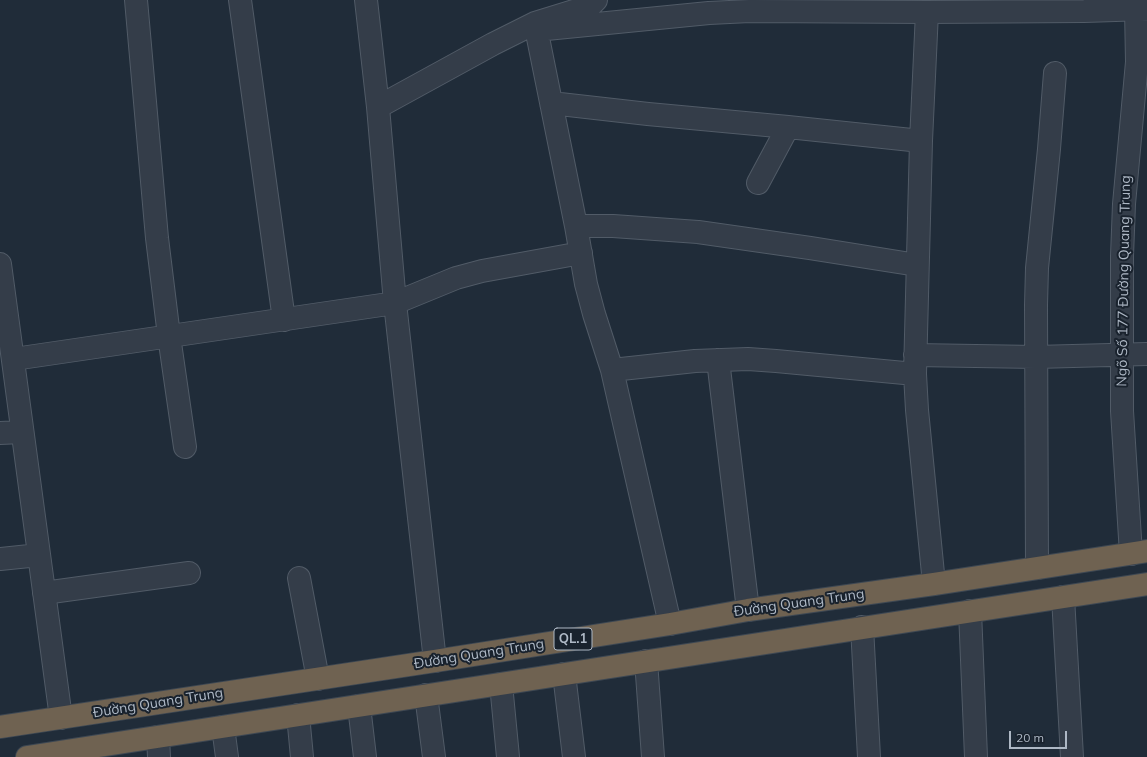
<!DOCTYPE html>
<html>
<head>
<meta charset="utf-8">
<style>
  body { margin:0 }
  #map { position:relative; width:1147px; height:757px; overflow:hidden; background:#202c39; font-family:Mulish,sans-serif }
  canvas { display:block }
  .scale { position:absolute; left:1009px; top:731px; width:58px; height:18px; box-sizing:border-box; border:2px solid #aeb8c5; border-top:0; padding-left:5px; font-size:12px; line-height:14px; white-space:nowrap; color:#aeb8c5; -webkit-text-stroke:3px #19222d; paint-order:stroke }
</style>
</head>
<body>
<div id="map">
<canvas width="1147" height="757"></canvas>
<div class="scale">20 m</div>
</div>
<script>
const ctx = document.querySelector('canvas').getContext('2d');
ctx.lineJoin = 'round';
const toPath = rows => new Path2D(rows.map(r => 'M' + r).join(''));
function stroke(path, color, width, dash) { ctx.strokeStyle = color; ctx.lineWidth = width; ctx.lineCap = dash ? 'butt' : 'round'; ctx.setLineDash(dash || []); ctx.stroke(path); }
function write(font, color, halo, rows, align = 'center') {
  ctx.font = font + ' Mulish,sans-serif'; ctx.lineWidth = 4; ctx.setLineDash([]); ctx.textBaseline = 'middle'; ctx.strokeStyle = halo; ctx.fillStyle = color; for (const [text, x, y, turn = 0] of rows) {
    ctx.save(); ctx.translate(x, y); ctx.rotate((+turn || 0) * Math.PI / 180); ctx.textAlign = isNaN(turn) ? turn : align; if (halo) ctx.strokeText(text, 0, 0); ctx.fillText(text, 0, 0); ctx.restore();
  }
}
const minor = toPath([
  [136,0,157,238,169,336,185,447],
  [240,0,284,320],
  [366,0,378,107,395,303,435,661],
  [927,12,921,141,915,374,917,410,934,584],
  [535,23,576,226,586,284,594,314,612,370,670,624],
  [536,30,709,13,750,11,927,12,1084,11,1147,9],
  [551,103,648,114,788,127,921,141],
  [378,107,493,44,535,23,590,6,596,0],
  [758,183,788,127],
  [576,226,613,226,698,232,810,248,917,265],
  [0,264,61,718],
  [915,355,1036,357,1147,354],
  [14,359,395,303,456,278,482,271,581,253],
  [718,360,748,610],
  [612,370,695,361,748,359,776,361,915,374],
  [0,433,22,432],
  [1131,554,1122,411,1122,256,1124,204,1137,62,1136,9],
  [0,559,39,555],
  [1037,568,1036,305,1037,268,1049,149,1055,73],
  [299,578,318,679],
  [44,593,189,573],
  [1063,597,1072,757],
  [970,611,976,757],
  [862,627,869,757],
  [646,661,653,757],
  [564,674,574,757],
  [501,684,508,757],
  [426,695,434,757],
  [359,706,365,757],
  [298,715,302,757],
  [223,727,227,757],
  [158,737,159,757]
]);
const highway = toPath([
  [0,727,435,661,670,624,748,610,934,584,1147,551],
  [27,757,1147,584]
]);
stroke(minor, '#515b67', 24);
stroke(highway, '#3e4853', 24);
stroke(minor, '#343d49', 22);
stroke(highway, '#6f6251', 22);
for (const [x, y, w] of [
  [573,639,38]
]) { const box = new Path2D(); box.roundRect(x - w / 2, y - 11, w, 22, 3); ctx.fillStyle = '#19222d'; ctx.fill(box); stroke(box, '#aeb8c5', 1); }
write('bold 13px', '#aeb8c5', null, [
  ["QL.1",573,639]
]);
write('14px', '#aeb8c5', '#19222d', [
  ["Ngõ Số 177 Đường Quang Trung",1124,281,-89],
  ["Đường Quang Trung",799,603,-8],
  ["Đường Quang Trung",479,654,-9],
  ["Đường Quang Trung",158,703,-9]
]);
</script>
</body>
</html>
